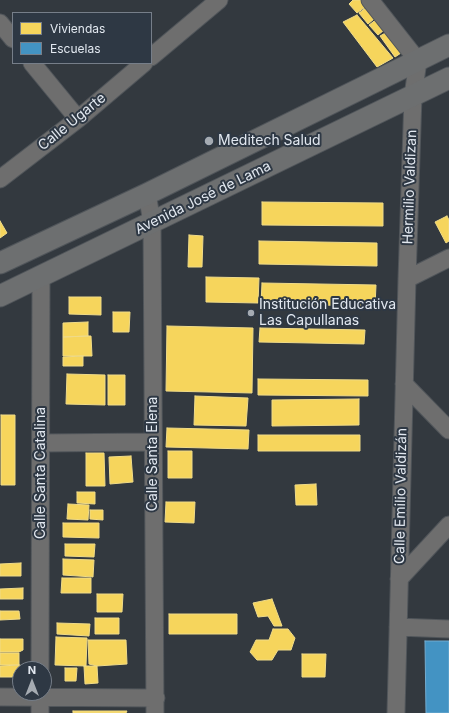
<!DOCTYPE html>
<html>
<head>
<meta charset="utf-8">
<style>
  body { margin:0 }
  #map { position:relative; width:449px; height:713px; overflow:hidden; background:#33393f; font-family:Inter,sans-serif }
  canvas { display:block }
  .legend { position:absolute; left:12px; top:12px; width:140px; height:52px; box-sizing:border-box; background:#2e3844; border:1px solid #767e89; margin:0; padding:5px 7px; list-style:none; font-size:12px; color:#e2e8f0 }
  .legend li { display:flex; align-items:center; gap:8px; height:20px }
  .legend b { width:20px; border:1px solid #767e89 }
  .north { position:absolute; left:12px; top:661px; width:40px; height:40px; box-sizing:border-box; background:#2e3844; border:1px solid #767e89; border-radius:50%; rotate:0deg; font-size:11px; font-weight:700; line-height:16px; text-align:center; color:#e2e8f0 }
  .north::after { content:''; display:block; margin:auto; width:14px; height:18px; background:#a5abb2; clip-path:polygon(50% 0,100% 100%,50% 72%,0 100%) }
</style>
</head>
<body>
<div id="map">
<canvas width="449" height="713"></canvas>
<ul class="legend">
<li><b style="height:11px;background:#f6d55c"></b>Viviendas</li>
<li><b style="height:11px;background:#4393c3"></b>Escuelas</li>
</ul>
<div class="north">N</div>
</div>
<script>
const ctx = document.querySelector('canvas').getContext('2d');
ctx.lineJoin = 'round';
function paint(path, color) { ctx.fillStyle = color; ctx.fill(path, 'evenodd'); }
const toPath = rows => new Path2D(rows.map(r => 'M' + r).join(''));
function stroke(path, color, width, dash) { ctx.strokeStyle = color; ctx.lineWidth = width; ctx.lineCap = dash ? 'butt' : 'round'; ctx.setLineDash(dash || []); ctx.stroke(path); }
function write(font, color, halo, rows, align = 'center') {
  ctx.font = font + ' Inter,sans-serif'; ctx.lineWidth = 4; ctx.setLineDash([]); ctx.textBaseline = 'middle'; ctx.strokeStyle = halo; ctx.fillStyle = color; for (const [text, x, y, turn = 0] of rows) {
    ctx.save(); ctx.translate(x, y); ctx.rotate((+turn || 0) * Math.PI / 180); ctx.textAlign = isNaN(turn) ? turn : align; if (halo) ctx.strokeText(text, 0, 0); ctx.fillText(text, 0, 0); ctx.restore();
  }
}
const homes = toPath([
  [353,0,368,0,371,3,357,13,349,4,353,0],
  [371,4,380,14,368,24,359,13,371,4],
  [357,15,393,58,377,67,343,22,357,15],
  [381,16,389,26,378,35,369,25,381,16],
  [389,31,403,50,401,53,395,57,380,36,389,31],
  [262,202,383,203,383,226,262,225,262,202],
  [447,216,449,220,449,241,446,243,435,222,447,216],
  [0,221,7,233,0,238,0,221],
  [189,235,203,236,202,267,188,267,189,235],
  [259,241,377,243,377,266,259,264,259,241],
  [206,277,259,278,258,303,206,302,206,277],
  [262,283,376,285,375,306,261,304,262,283],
  [69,297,101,297,101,315,69,314,69,297],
  [113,312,130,312,129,332,113,332,113,312],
  [88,322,88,336,63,337,63,323,88,322],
  [167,326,253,328,252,393,166,391,167,326],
  [260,328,365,330,364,344,259,342,260,328],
  [88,336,91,336,92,356,63,356,63,337,88,336],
  [83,356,83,366,63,366,63,357,83,356],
  [67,374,105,375,105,405,66,404,67,374],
  [108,375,125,375,125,405,108,405,108,375],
  [258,379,368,380,368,396,258,395,258,379],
  [195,396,248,398,246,426,194,425,195,396],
  [359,399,359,425,272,426,272,400,359,399],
  [1,415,15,415,15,485,1,485,1,415],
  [167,428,249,430,248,449,166,447,167,428],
  [258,435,360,435,360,451,258,451,258,435],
  [168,451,192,451,192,478,168,478,168,451],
  [86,453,104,453,105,486,86,486,86,453],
  [131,456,133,482,110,484,109,457,131,456],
  [316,484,317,505,296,505,295,485,316,484],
  [77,492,95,492,95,504,77,503,77,492],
  [166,502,195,502,194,523,165,522,166,502],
  [68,504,89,505,88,520,67,519,68,504],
  [90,510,103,510,103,520,90,519,90,510],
  [63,523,99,523,99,538,63,537,63,523],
  [65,544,95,544,94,557,65,556,65,544],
  [63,559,94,560,93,577,63,575,63,559],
  [21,563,21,576,0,576,0,564,21,563],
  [62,578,91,578,91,593,61,593,62,578],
  [23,588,23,599,0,599,0,589,23,588],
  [97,594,123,594,122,612,97,612,97,594],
  [272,599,282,626,274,626,268,616,258,617,253,603,272,599],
  [0,611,19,611,20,619,0,620,0,611],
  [169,614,237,614,237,634,169,634,169,614],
  [95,618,119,618,119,634,95,634,95,618],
  [57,623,90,624,89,636,57,634,57,623],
  [273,629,288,629,295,638,291,650,278,650,272,660,257,660,250,652,256,640,269,640,273,629],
  [56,637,87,638,86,666,55,665,56,637],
  [0,639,23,639,23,650,19,652,0,652,0,639],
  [88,640,126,640,127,664,97,666,89,664,88,640],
  [0,653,19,653,19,665,0,665,0,653],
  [302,654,326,654,325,677,302,677,302,654],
  [19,665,27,667,27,669,20,669,20,677,0,677,0,666,19,665],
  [84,666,97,666,98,683,85,684,84,666],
  [65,668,77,668,76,681,65,681,65,668],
  [73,711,127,711,126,713,73,713,73,711]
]);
paint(homes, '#f6d55c');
stroke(homes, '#f0db88', 1);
const schools = toPath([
  [425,641,449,641,449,713,426,713,425,641]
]);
paint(schools, '#4393c3');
stroke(schools, '#73acd0', 1);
const minor = toPath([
  [370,0,418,61,413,96,407,279,396,713],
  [0,23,13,39],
  [151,57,219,0],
  [32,63,78,119],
  [0,179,78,119,144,63],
  [147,194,152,222,155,713],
  [407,279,449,258],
  [404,384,449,430],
  [41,443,153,442],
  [399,579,449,525],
  [398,627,449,629],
  [40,669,41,276],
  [0,697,156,698],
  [40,713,40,693]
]);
const major = toPath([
  [0,263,147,194,449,45],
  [0,296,449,78]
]);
stroke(minor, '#50555a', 19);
stroke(major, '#50555a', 23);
stroke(minor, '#6e6e6e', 17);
stroke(major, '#6d6f70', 21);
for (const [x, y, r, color] of [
  [209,141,5,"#a5abb2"],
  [251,313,4,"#a5abb2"]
]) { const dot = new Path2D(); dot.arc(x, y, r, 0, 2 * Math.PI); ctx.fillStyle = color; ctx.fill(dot); stroke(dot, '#2e3844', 1.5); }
write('14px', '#e2e8f0', '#2e3844', [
  ["Calle Ugarte",72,122,-39],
  ["Hermilio Valdizan",410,187,-88],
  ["Avenida José de Lama",203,198,-26],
  ["Calle Santa Elena",153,454,-90],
  ["Calle Santa Catalina",41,473,-90],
  ["Calle Emilio Valdizán",401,496,-89]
]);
write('14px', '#e2e8f0', '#2e3844', [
  ["Meditech Salud",218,141],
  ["Institución Educativa",259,305],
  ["Las Capullanas",259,321]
], 'left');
</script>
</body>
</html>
